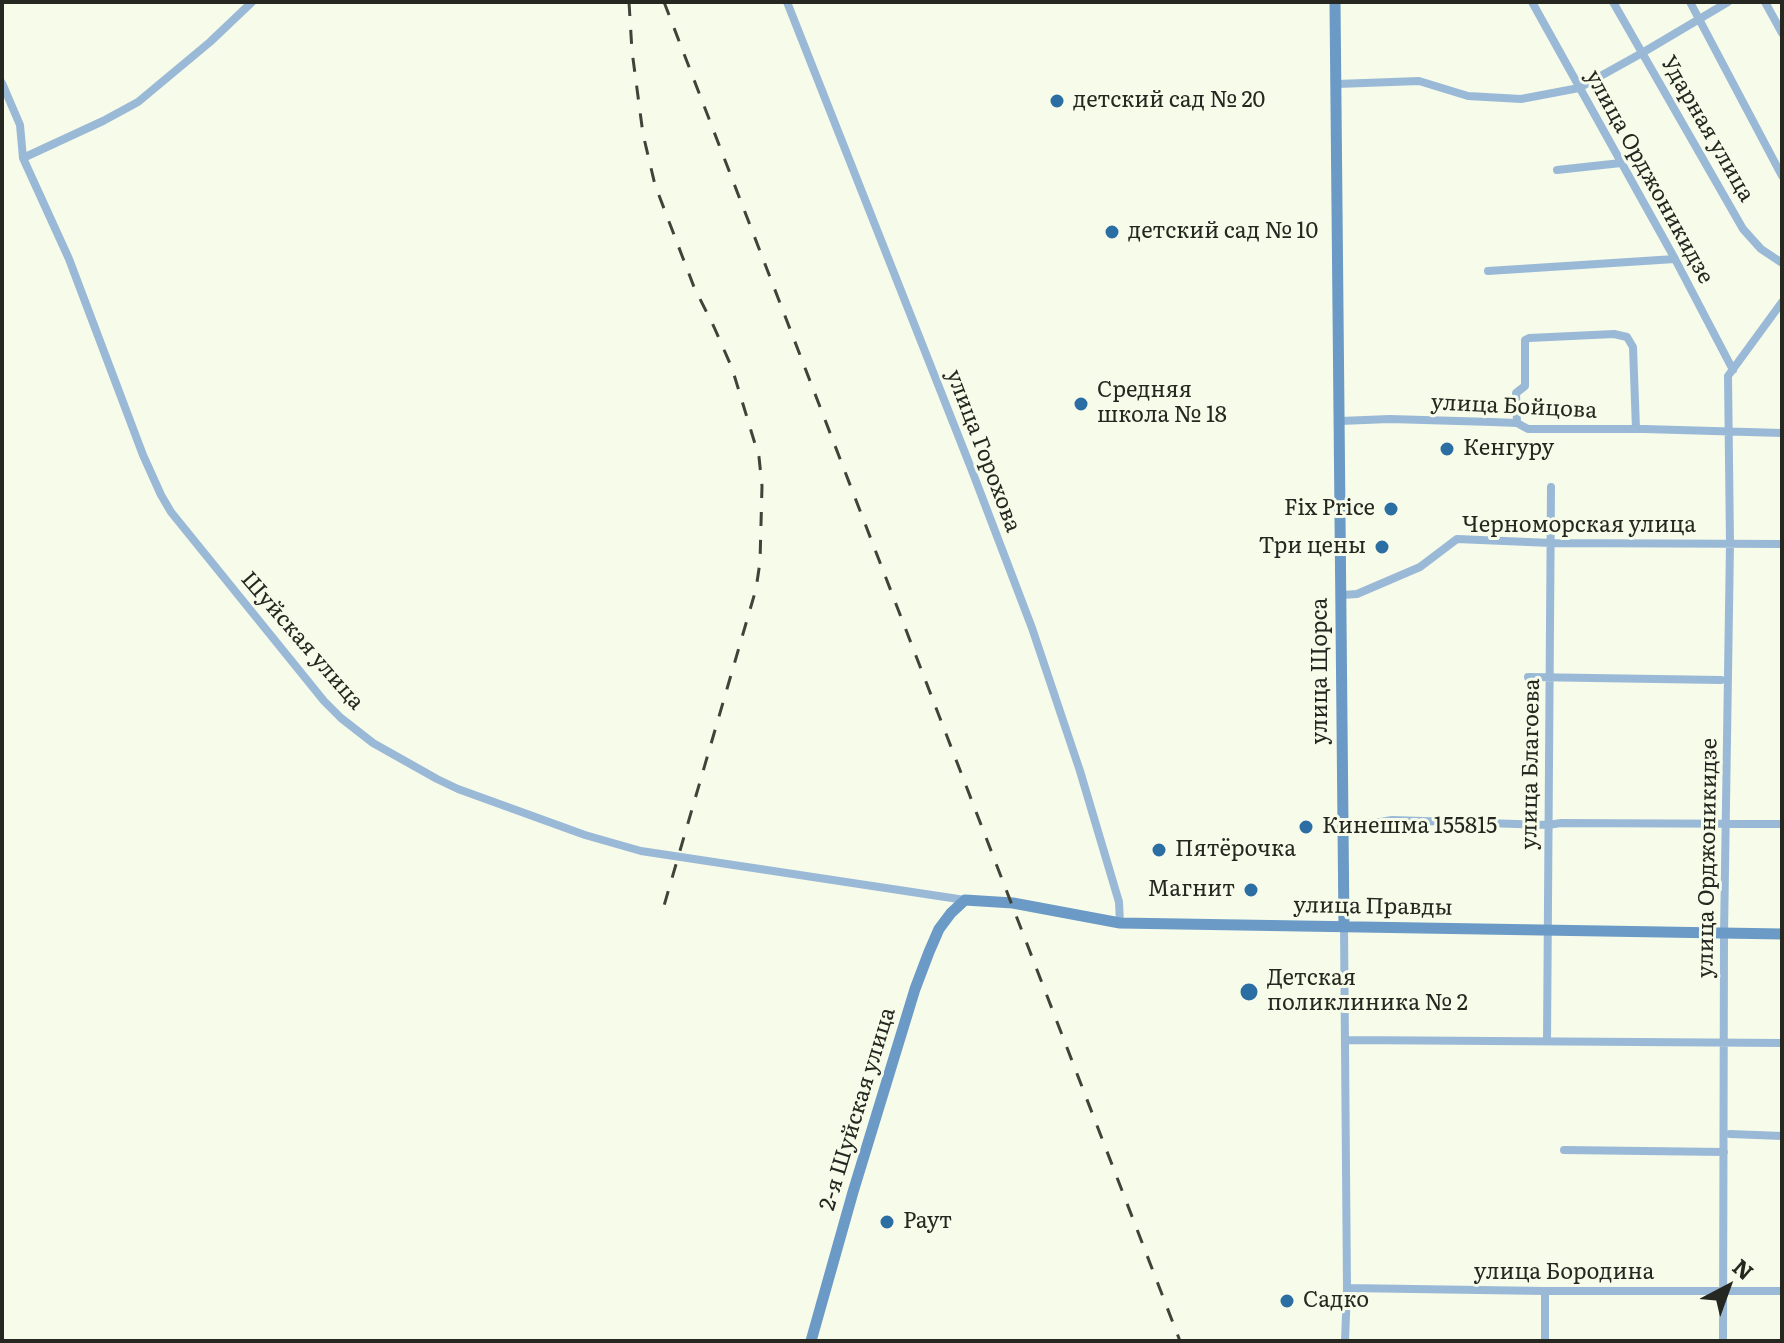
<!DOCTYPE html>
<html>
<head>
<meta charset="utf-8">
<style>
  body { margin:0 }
  #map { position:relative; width:1784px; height:1343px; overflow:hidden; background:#f7fbe9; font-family:Literata,serif }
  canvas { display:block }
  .frame { position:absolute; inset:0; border:4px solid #252720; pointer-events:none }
  .north { position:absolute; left:1688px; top:1247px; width:80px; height:80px; -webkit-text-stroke:6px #f7fbe9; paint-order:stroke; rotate:41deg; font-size:22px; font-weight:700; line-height:32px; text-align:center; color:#252720 }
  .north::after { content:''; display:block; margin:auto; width:28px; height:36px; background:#252720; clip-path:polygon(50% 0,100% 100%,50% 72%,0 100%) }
</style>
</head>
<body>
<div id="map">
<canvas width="1784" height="1343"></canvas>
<div class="frame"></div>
<div class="north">N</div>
</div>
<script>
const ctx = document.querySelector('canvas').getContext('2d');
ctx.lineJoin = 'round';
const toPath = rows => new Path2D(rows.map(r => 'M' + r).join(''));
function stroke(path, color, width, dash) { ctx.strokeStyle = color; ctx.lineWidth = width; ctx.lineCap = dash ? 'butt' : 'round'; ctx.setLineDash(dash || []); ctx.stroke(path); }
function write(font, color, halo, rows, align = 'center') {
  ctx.font = font + ' Literata,serif'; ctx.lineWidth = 6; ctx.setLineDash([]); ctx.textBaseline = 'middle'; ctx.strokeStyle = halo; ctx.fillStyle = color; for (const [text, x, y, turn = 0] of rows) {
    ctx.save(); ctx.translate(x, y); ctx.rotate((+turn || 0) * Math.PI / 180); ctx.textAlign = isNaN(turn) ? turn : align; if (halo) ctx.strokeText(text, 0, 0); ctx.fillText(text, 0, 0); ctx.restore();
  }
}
stroke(toPath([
  [787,2,971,468,1032,628,1080,771,1119,902,1120,923],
  [1532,2,1675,259,1733,370],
  [1613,2,1743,229,1761,249,1782,263],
  [1690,2,1782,176],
  [1765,2,1782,33],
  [2,83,20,125,23,158,69,259,143,455,161,495,171,512,324,701,341,718,373,743,437,779,458,789,585,835,641,851,965,900],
  [1337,84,1419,81,1468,96,1521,99,1579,88,1642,53,1728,2],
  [23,158,103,121,138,102,210,42,252,2],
  [1557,170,1621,163],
  [1488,271,1675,259],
  [1340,421,1390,419,1492,422,1517,423,1528,429,1644,429,1782,433],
  [1517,423,1516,393,1525,386,1525,340,1529,338,1614,334,1627,337,1633,347,1636,429],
  [1342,595,1357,594,1420,567,1457,539,1551,543,1782,544],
  [1528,677,1721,680],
  [1343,823,1375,823,1392,820,1548,825,1561,823,1782,824],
  [1344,927,1347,1288,1345,1341],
  [1345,1040,1782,1043],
  [1547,1041,1551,487],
  [1730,1134,1782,1136],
  [1564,1150,1724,1152],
  [1347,1288,1545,1291,1782,1291],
  [1545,1341,1545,1291],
  [1723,1341,1724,934,1730,544,1728,376,1782,302]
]), '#9ab9d7', 8);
stroke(toPath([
  [1335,2,1344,927],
  [811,1341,853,1192,915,989,929,952,939,929,951,913,965,900,1013,903,1120,923,1782,934]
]), '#6a9ac5', 11);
stroke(toPath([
  [629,2,632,51,643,134,655,185,694,287,714,327,732,368,759,457,762,486,760,562,756,589,661,916],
  [664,2,1180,1341]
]), '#41433a', 3, [14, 14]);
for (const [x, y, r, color] of [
  [1057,101,8,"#2b6ea3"],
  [1112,232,8,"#2b6ea3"],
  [1081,404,8,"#2b6ea3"],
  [1447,449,8,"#2b6ea3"],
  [1391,509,8,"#2b6ea3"],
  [1382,547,8,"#2b6ea3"],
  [1306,827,8,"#2b6ea3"],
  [1159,850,8,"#2b6ea3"],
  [1251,890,8,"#2b6ea3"],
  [1249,992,10,"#2b6ea3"],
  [887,1222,8,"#2b6ea3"],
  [1287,1301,8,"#2b6ea3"]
]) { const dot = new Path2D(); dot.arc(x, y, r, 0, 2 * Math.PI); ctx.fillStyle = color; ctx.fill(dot); stroke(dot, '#f7fbe9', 3); }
write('22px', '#252720', '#f7fbe9', [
  ["детский сад № 20",1073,101],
  ["детский сад № 10",1128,232],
  ["Средняя",1097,391],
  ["школа № 18",1097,416],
  ["Кенгуру",1463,449],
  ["Fix Price",1375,509,"right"],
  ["Три цены",1366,547,"right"],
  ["Кинешма 155815",1322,827],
  ["Пятёрочка",1175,850],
  ["Магнит",1235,890,"right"],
  ["Детская",1267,979],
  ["поликлиника № 2",1267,1004],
  ["Раут",903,1222],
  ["Садко",1303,1301]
], 'left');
write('22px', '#252720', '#f7fbe9', [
  ["Ударная улица",1707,129,60],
  ["улица Орджоникидзе",1649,177,61],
  ["улица Бойцова",1514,407,3],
  ["улица Горохова",983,451,69],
  ["Черноморская улица",1579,526],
  ["Шуйская улица",302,641,49],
  ["улица Щорса",1321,671,-90],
  ["улица Благоева",1531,764,-89],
  ["улица Орджоникидзе",1708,858,-89],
  ["улица Правды",1373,907,1],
  ["2-я Шуйская улица",858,1109,-73],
  ["улица Бородина",1564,1273]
]);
</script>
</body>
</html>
